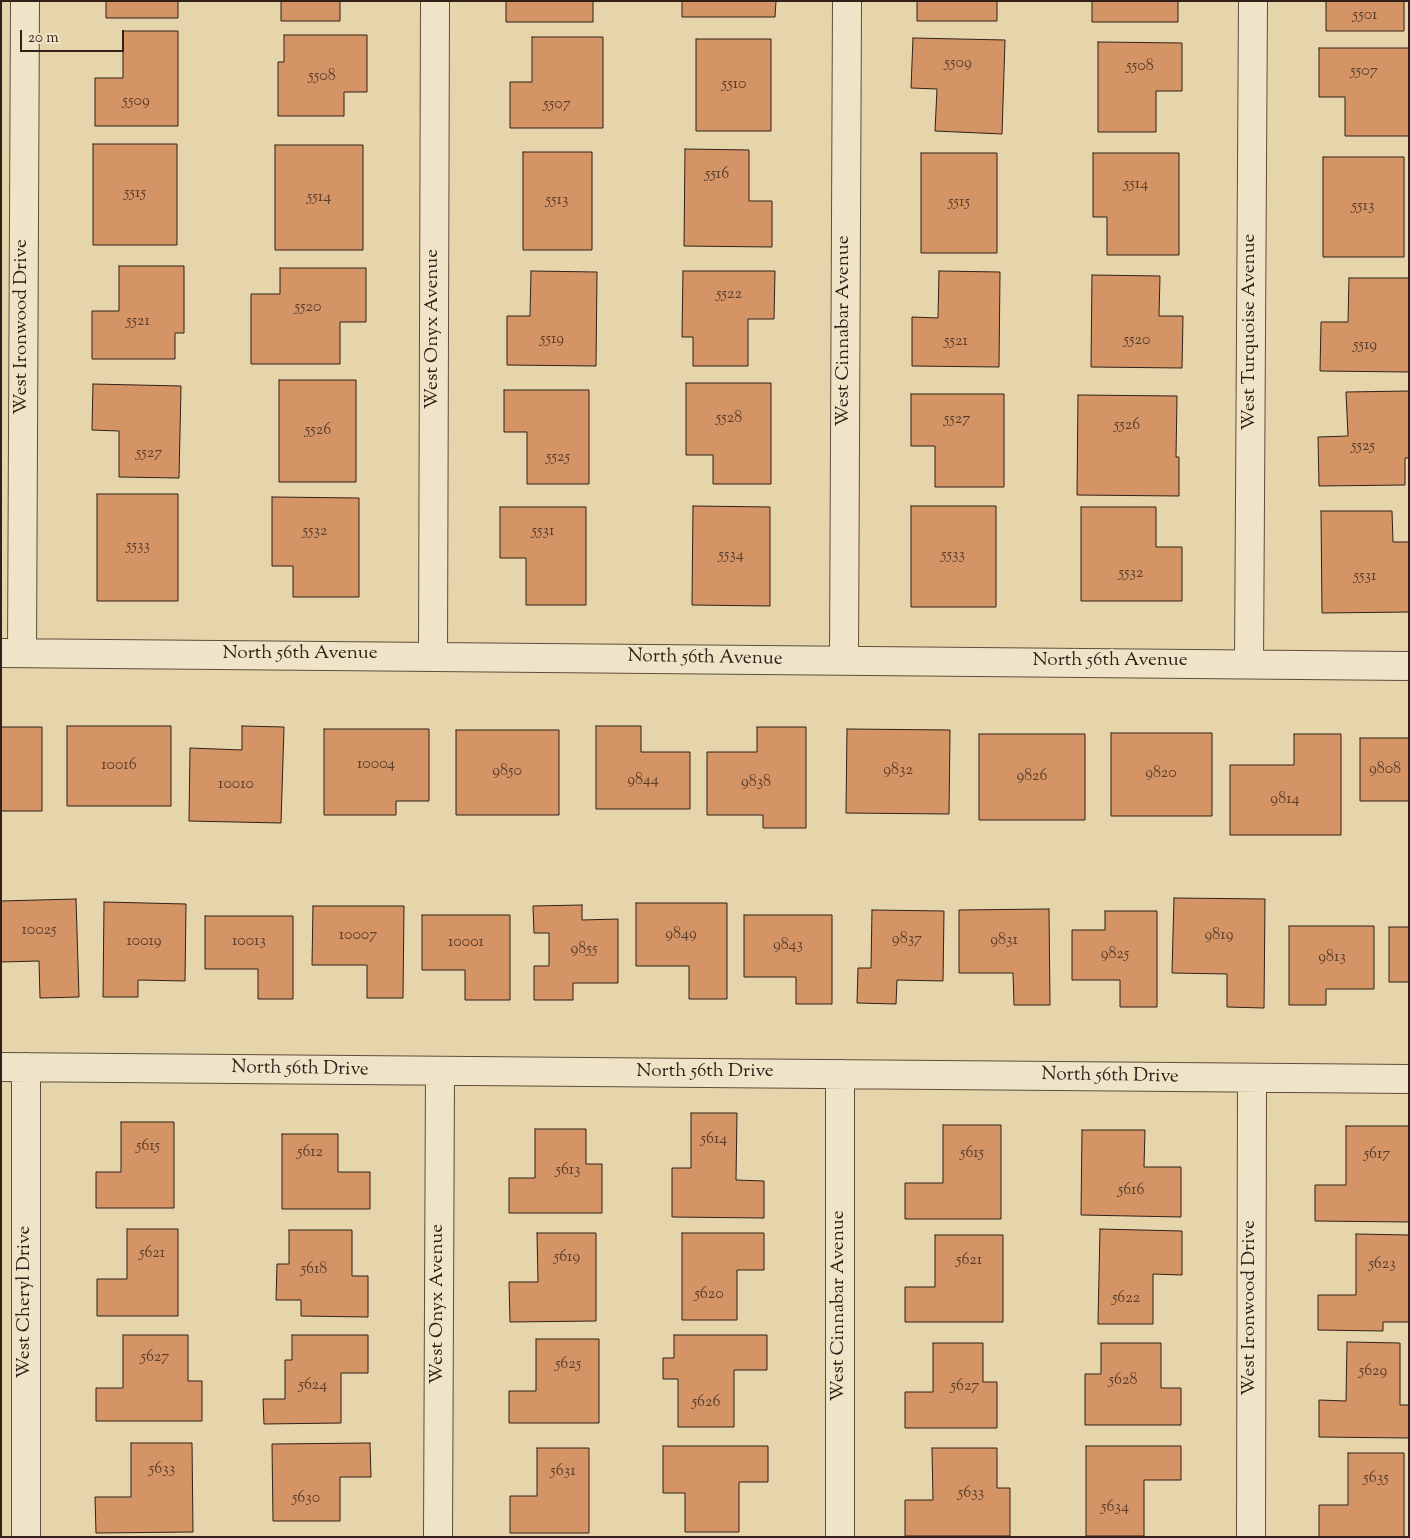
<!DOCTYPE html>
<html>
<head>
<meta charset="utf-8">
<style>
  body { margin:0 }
  #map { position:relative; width:1410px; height:1538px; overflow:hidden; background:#e6d5aa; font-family:"Sorts Mill Goudy",serif }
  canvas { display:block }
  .frame { position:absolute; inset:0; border:2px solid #312118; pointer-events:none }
  .scale { position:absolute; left:20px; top:30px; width:104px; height:22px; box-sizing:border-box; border:2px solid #312118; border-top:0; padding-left:6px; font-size:15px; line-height:18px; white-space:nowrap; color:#312118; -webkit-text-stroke:4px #efe4c8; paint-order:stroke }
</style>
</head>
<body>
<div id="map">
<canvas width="1410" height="1538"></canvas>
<div class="frame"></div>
<div class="scale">20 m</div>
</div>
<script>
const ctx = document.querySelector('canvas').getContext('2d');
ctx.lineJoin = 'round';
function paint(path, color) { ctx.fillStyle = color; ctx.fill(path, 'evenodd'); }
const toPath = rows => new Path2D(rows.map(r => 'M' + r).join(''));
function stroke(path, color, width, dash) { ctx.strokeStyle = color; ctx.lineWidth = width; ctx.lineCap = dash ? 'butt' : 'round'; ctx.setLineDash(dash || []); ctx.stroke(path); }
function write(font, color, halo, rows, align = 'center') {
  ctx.font = font + ' "Sorts Mill Goudy",serif'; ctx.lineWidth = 4.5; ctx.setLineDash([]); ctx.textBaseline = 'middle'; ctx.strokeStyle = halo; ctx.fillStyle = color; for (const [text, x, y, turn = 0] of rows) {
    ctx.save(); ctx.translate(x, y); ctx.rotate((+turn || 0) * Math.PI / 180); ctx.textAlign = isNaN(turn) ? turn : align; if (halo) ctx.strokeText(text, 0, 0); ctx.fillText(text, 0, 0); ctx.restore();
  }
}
const building = toPath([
  [106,1,178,1,178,18,106,18,106,1],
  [281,1,340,1,340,21,281,21,281,1],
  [506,1,593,1,593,22,506,22,506,1],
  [682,1,776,1,775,17,682,17,682,1],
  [917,1,997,1,997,21,917,21,917,1],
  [1092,1,1178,1,1178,22,1092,22,1092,1],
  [1326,1,1404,1,1404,31,1326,31,1326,1],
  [123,31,178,31,178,126,95,126,95,78,123,78,123,31],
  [284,35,367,35,367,92,344,92,344,116,278,116,278,62,284,62,284,35],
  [532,37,603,37,603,128,510,128,510,82,532,82,532,37],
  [913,38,1005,40,1002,134,935,131,937,89,911,88,913,38],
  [696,39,771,39,771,131,696,131,696,39],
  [1098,42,1182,43,1182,91,1156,91,1156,132,1098,132,1098,42],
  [1319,48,1409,48,1409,136,1345,136,1345,97,1319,97,1319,48],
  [93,144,177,144,177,245,93,245,93,144],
  [275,145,363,145,363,250,275,250,275,145],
  [685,149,749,150,749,201,772,201,772,247,684,246,685,149],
  [523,152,592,152,592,250,523,250,523,152],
  [921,153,997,153,997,253,921,253,921,153],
  [1093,153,1179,153,1179,255,1107,255,1107,217,1093,217,1093,153],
  [1323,157,1404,157,1404,257,1323,257,1323,157],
  [119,266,184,266,184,333,175,333,175,359,92,359,92,311,119,311,119,266],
  [280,268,366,268,366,322,340,322,340,364,251,364,251,294,280,294,280,268],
  [531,271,597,272,596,366,507,365,507,316,530,316,531,271],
  [683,271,775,271,774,319,748,319,748,366,693,366,693,337,682,337,683,271],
  [939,271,1000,272,999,367,912,366,912,317,938,318,939,271],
  [1092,275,1160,276,1159,316,1183,316,1182,368,1091,367,1092,275],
  [1349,278,1409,278,1409,372,1320,371,1321,322,1348,322,1349,278],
  [279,380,356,380,356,482,279,482,279,380],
  [686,383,771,383,771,484,713,484,713,455,686,455,686,383],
  [93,384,181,386,179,478,119,477,119,431,92,430,93,384],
  [504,390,589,390,589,484,527,484,527,432,504,432,504,390],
  [1409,391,1409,458,1405,458,1405,485,1319,486,1318,437,1348,436,1346,392,1409,391],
  [911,394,1004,394,1004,487,935,487,935,446,911,446,911,394],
  [1078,395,1177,396,1176,457,1179,457,1179,496,1077,495,1078,395],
  [97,494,178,494,178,601,97,601,97,494],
  [272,497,359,498,359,597,293,597,293,566,272,566,272,497],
  [693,506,770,507,770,606,692,605,693,506],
  [911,506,996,506,996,607,911,607,911,506],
  [500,507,586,507,586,605,526,605,526,558,500,558,500,507],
  [1081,507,1156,507,1156,547,1182,547,1182,601,1081,601,1081,507],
  [1321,511,1392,511,1393,542,1409,542,1409,612,1322,613,1321,511],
  [67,726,171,726,171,806,67,806,67,726],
  [242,726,284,727,281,823,189,821,190,748,242,750,242,726],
  [596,726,641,726,641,752,690,752,690,809,596,809,596,726],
  [1,727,42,727,42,811,1,811,1,727],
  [757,727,806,727,806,828,763,828,763,815,707,815,707,752,757,752,757,727],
  [324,729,429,729,429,801,396,801,396,815,324,815,324,729],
  [847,729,950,730,949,814,846,813,847,729],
  [456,730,559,730,559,815,456,815,456,730],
  [1111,733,1212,733,1212,816,1111,816,1111,733],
  [979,734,1085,734,1085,820,979,820,979,734],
  [1294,734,1341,734,1341,835,1230,835,1230,765,1294,765,1294,734],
  [1360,738,1409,738,1409,801,1360,801,1360,738],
  [1174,898,1265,899,1264,1008,1227,1007,1227,974,1172,973,1174,898],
  [76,899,79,997,40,998,39,961,1,962,1,901,76,899],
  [104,902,186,904,185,981,138,980,138,997,103,997,104,902],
  [636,903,727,903,727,999,689,999,689,966,636,966,636,903],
  [582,905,582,920,618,919,618,983,573,983,573,1000,534,1000,534,966,549,966,549,933,534,933,533,906,582,905],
  [313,906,404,906,403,998,367,998,367,965,312,965,313,906],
  [1049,909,1050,1005,1014,1005,1013,973,959,973,959,910,1049,909],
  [872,910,944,911,943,981,897,980,896,1004,857,1003,858,968,871,968,872,910],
  [1105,911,1157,911,1157,1007,1120,1007,1120,980,1072,980,1072,930,1105,930,1105,911],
  [422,915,510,915,510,1000,465,1000,465,970,422,970,422,915],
  [744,915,832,915,832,1004,796,1004,796,977,744,977,744,915],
  [205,916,293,916,293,999,258,999,258,969,205,969,205,916],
  [1289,926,1374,926,1374,989,1326,989,1326,1005,1289,1005,1289,926],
  [1389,927,1409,927,1409,982,1389,982,1389,927],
  [691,1113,737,1113,736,1180,764,1181,764,1218,672,1217,672,1168,691,1168,691,1113],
  [121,1122,174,1122,174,1208,96,1208,96,1172,121,1172,121,1122],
  [943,1125,1001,1125,1001,1219,905,1219,905,1183,943,1183,943,1125],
  [1346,1126,1409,1126,1409,1222,1315,1221,1315,1185,1346,1185,1346,1126],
  [535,1129,586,1129,586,1164,602,1164,602,1213,509,1213,509,1178,535,1178,535,1129],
  [1082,1130,1145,1130,1144,1167,1181,1167,1181,1217,1081,1215,1082,1130],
  [282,1134,338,1134,338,1172,370,1172,370,1209,282,1209,282,1134],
  [127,1229,178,1229,178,1316,97,1316,97,1279,127,1279,127,1229],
  [1100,1229,1182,1231,1182,1275,1153,1274,1153,1324,1098,1324,1100,1229],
  [289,1230,352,1230,352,1276,368,1276,368,1317,301,1316,301,1300,276,1300,277,1264,289,1264,289,1230],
  [537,1233,596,1233,596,1321,510,1322,509,1282,538,1282,537,1233],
  [682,1233,764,1233,764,1270,737,1270,737,1320,682,1320,682,1233],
  [1356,1234,1409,1235,1409,1322,1383,1322,1383,1331,1318,1330,1318,1295,1356,1295,1356,1234],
  [935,1235,1003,1235,1003,1322,905,1322,905,1287,935,1287,935,1235],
  [123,1335,188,1335,188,1381,202,1381,202,1421,96,1421,96,1388,123,1388,123,1335],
  [292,1335,368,1335,368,1373,341,1373,341,1423,264,1424,263,1399,285,1399,285,1360,292,1360,292,1335],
  [674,1335,767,1335,767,1370,734,1370,734,1427,678,1427,678,1379,663,1379,663,1358,674,1358,674,1335],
  [536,1339,599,1339,599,1423,509,1423,509,1391,536,1391,536,1339],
  [1347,1342,1400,1343,1400,1405,1409,1405,1409,1438,1319,1437,1319,1400,1346,1401,1347,1342],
  [933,1343,983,1343,983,1382,997,1382,997,1428,905,1428,905,1392,933,1392,933,1343],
  [1101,1343,1161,1343,1161,1388,1181,1388,1181,1425,1085,1425,1085,1374,1101,1374,1101,1343],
  [131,1443,192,1443,193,1532,96,1533,95,1497,131,1497,131,1443],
  [370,1443,371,1477,340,1477,340,1521,273,1521,272,1444,370,1443],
  [663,1446,768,1446,768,1482,739,1482,739,1532,685,1532,685,1493,663,1493,663,1446],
  [1086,1446,1181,1446,1181,1480,1144,1480,1144,1536,1086,1536,1086,1446],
  [537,1448,589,1448,589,1533,510,1533,510,1496,537,1496,537,1448],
  [932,1448,997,1448,997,1488,1010,1488,1010,1536,905,1536,905,1500,933,1500,932,1448],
  [1348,1453,1404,1453,1404,1537,1319,1537,1319,1505,1348,1505,1348,1453]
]);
paint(building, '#d49466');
stroke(building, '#312118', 1);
const minor = toPath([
  [1,653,1409,666],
  [22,653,25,1],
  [433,656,435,1],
  [844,660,847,1],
  [1249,664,1253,1],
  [1,1067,1409,1079],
  [26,1067,26,1537],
  [840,1074,840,1537],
  [438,1537,440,1071],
  [1251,1537,1252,1079]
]);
stroke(minor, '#5e4e3c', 30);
stroke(minor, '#efe4c8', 28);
write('16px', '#5a3e2c', null, [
  ["5501",1365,16],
  ["5509",958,64],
  ["5508",1140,67],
  ["5507",1364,72],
  ["5508",322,77],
  ["5510",734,85],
  ["5509",136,102],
  ["5507",557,105],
  ["5516",717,175],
  ["5514",1136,185],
  ["5515",135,194],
  ["5514",319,198],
  ["5513",557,201],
  ["5515",959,203],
  ["5513",1363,207],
  ["5522",729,295],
  ["5520",308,308],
  ["5521",138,322],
  ["5519",552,340],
  ["5520",1137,341],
  ["5521",956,342],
  ["5519",1365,346],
  ["5528",729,419],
  ["5527",957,420],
  ["5526",1127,426],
  ["5526",318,431],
  ["5525",1363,447],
  ["5527",149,454],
  ["5525",558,458],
  ["5532",315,532],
  ["5531",543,532],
  ["5533",138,547],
  ["5534",731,556],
  ["5533",953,556],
  ["5532",1131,574],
  ["5531",1365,577],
  ["10004",376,765],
  ["10016",119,766],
  ["9808",1385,770],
  ["9832",898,771],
  ["9850",507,772],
  ["9820",1161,774],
  ["9826",1032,777],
  ["9844",643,781],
  ["9838",756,783],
  ["10010",236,785],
  ["9814",1285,800],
  ["10025",39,931],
  ["9849",681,935],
  ["10007",358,936],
  ["9819",1219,936],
  ["9837",907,940],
  ["9831",1004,941],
  ["10019",144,942],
  ["10013",249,942],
  ["10001",466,943],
  ["9843",788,946],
  ["9855",584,950],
  ["9825",1115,955],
  ["9813",1332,958],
  ["5614",714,1140],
  ["5615",148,1147],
  ["5612",310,1153],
  ["5615",972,1154],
  ["5617",1377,1155],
  ["5613",568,1171],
  ["5616",1131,1191],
  ["5621",152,1254],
  ["5619",567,1258],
  ["5621",969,1261],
  ["5623",1382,1265],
  ["5618",314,1270],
  ["5620",709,1295],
  ["5622",1126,1299],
  ["5627",155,1358],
  ["5625",568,1365],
  ["5629",1373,1372],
  ["5628",1123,1381],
  ["5624",313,1386],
  ["5627",965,1387],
  ["5626",706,1403],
  ["5633",162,1470],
  ["5631",563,1472],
  ["5635",1376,1479],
  ["5633",971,1494],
  ["5630",306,1499],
  ["5634",1115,1508]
]);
write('19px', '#312118', '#efe4c8', [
  ["West Ironwood Drive",23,327,-90],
  ["West Onyx Avenue",434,329,-90],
  ["West Cinnabar Avenue",845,331,-90],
  ["West Turquoise Avenue",1251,332,-90],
  ["North 56th Avenue",300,655],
  ["North 56th Avenue",705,659,1],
  ["North 56th Avenue",1110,662],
  ["North 56th Drive",300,1070,1],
  ["North 56th Drive",705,1073],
  ["North 56th Drive",1110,1077,1],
  ["West Cheryl Drive",26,1302,-90],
  ["West Onyx Avenue",439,1304,-90],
  ["West Cinnabar Avenue",840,1306,-90],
  ["West Ironwood Drive",1251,1308,-90]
]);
</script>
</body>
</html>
